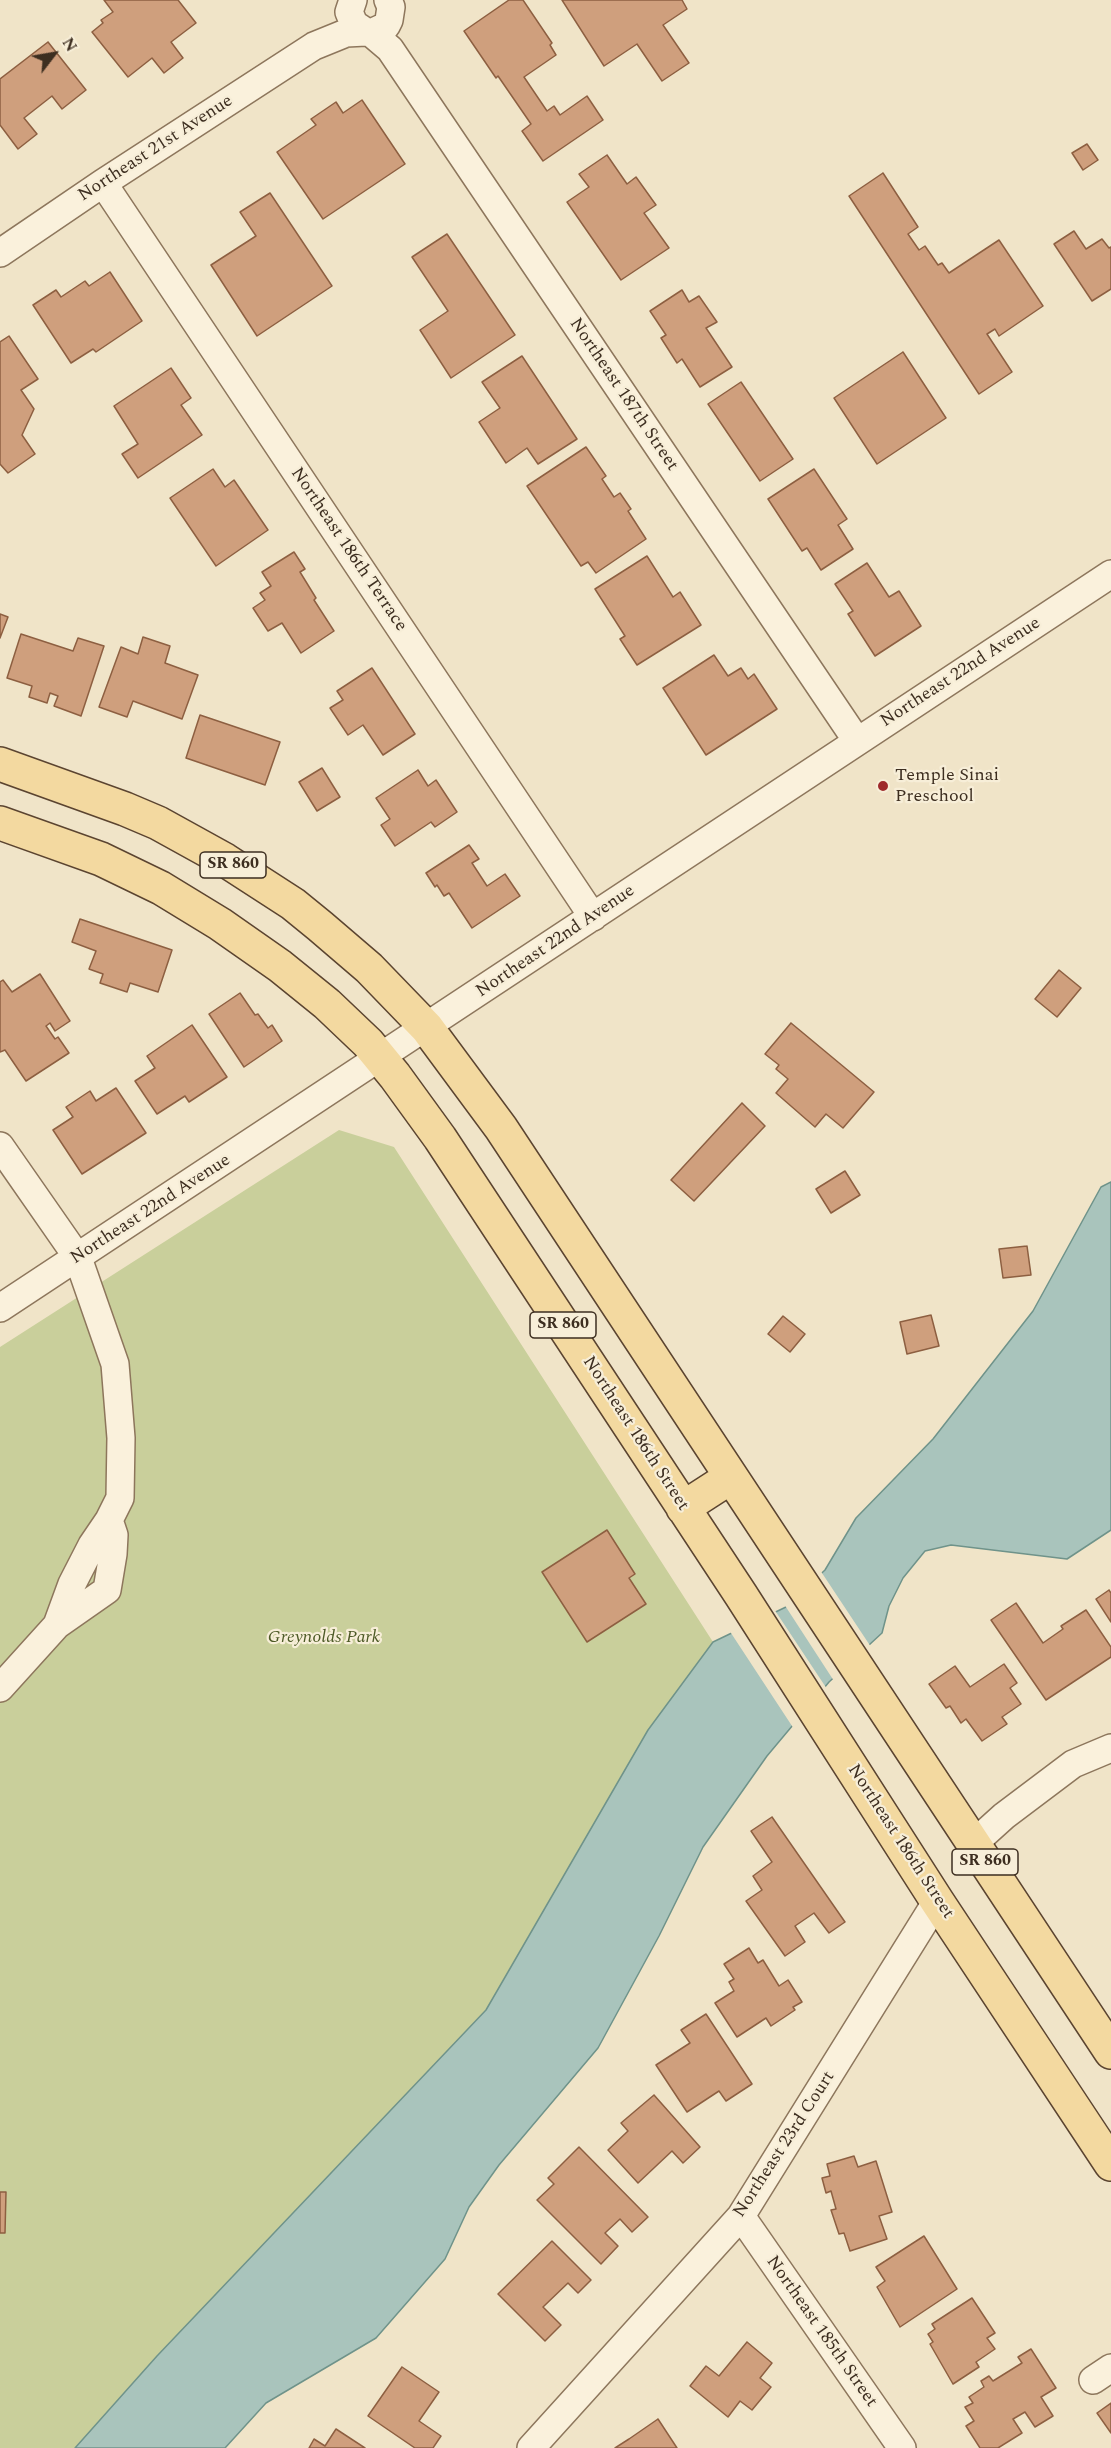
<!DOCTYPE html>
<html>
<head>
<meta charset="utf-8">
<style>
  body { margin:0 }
  #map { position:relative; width:1111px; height:2448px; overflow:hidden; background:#f0e4c8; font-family:Spectral,serif }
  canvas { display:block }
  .north { position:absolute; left:24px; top:24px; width:60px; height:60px; -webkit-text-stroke:4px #f7eed8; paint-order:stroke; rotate:59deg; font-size:16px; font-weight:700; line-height:24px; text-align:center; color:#3d2e20 }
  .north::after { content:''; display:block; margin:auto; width:21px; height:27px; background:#3d2e20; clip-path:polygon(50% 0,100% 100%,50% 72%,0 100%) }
</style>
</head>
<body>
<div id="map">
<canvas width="1111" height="2448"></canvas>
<div class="north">N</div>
</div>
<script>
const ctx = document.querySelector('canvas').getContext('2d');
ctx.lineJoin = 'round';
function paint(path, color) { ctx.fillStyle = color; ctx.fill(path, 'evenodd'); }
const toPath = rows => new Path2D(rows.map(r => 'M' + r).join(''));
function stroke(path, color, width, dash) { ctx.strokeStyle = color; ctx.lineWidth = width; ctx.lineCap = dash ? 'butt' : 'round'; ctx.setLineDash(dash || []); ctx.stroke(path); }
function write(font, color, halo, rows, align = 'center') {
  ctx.font = font + ' Spectral,serif'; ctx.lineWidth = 4.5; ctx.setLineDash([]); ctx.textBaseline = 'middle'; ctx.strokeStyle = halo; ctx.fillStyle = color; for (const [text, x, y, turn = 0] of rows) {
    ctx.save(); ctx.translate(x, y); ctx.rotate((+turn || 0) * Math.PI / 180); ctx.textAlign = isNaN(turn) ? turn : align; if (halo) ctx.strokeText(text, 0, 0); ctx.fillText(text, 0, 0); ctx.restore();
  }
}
paint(toPath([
  [339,1130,394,1147,713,1642,648,1730,486,2010,157,2356,75,2448,0,2448,0,1347]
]), '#c9cf9b');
const water = toPath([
  [1111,1182,1111,1530,1067,1559,951,1545,925,1551,903,1578,889,1606,882,1633,829,1682,767,1756,703,1847,659,1936,598,2048,499,2165,469,2207,445,2259,376,2338,266,2403,225,2448,75,2448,157,2356,486,2010,648,1730,713,1642,786,1607,825,1570,856,1518,933,1439,1033,1311,1101,1187,1111,1182]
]);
paint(water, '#a9c4bc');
stroke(water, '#6f938a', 1.5);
paint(toPath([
  [820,1570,871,1647,834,1681,784,1604],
  [774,1609,827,1689,794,1729,729,1630]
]), '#f0e4c8');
const building = toPath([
  [104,0,178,0,196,23,171,42,183,58,164,73,152,58,128,77,92,32,103,23,101,20,113,12,104,0],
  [509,0,523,0,552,43,550,45,556,55,524,77,547,111,554,106,560,115,587,96,603,120,543,161,522,131,531,124,498,76,496,78,464,31,509,0],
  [562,0,682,0,687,9,663,25,689,63,662,81,637,44,604,66,562,0],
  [48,42,86,90,62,109,52,96,24,118,37,134,18,149,0,125,0,79,48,42],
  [362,100,405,164,323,219,277,152,316,125,311,119,336,102,343,113,362,100],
  [1087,144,1098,160,1083,170,1072,153,1087,144],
  [607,155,627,184,636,177,656,205,644,213,669,248,621,280,567,202,589,187,579,174,607,155],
  [883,173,918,227,908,234,919,250,925,246,938,265,942,263,949,273,999,240,1043,306,999,336,995,329,987,334,1012,372,979,394,849,196,883,173],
  [270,193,332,286,257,336,211,265,256,236,240,212,270,193],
  [1074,231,1086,249,1102,239,1109,248,1111,247,1111,289,1092,301,1054,244,1074,231],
  [447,234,515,335,451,378,420,330,448,311,412,257,447,234],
  [110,272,142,321,96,352,93,349,71,363,33,305,56,290,61,297,85,281,89,286,110,272],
  [682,290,689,302,699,296,717,322,706,328,732,367,700,387,682,359,677,363,661,338,666,335,650,311,682,290],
  [9,336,38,379,21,390,34,409,22,435,35,454,8,473,0,464,0,342,9,336],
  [903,352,946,418,877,464,834,398,903,352],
  [522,356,577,439,538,464,527,448,506,463,479,422,500,408,482,382,522,356],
  [171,368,191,398,181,405,202,435,138,478,122,454,138,444,114,406,171,368],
  [741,382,793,459,760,481,708,404,741,382],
  [586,447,606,476,602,479,614,497,620,493,631,509,628,511,646,539,596,573,588,562,581,566,527,486,586,447],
  [213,469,225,487,234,480,268,530,216,566,170,498,213,469],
  [814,469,847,519,838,525,853,549,821,570,807,548,802,551,768,499,814,469],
  [294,552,305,569,300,572,316,598,314,600,334,631,301,653,282,623,268,631,253,608,265,600,260,593,271,586,262,572,294,552],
  [647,556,673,597,680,592,701,625,637,665,620,639,625,636,595,589,647,556],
  [867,563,889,597,899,591,921,626,875,656,848,614,853,611,835,584,867,563],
  [0,614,8,617,0,638,0,614],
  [21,634,73,651,78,638,104,646,81,716,54,706,58,696,50,693,47,703,29,697,32,686,7,678,21,634],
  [143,637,170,646,165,663,198,675,182,719,133,701,127,717,99,707,121,647,138,654,143,637],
  [714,655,728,676,741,668,748,679,754,674,777,709,706,755,663,688,714,655],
  [372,668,415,734,383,755,363,725,348,735,330,708,343,700,337,691,372,668],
  [200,715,280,742,265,785,186,758,200,715],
  [322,768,340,797,317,811,299,782,322,768],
  [418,770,428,786,436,780,457,812,435,827,431,822,395,846,381,825,390,819,376,798,418,770],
  [469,845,479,859,472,863,487,886,505,874,520,896,472,928,449,893,444,896,437,885,435,887,426,873,469,845],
  [80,919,172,950,158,992,130,983,127,992,100,983,103,974,89,969,96,951,72,942,80,919],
  [1059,970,1081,988,1057,1017,1035,999,1059,970],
  [40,974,70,1021,55,1031,50,1023,46,1026,55,1039,58,1037,69,1053,26,1081,5,1050,0,1052,0,982,3,980,12,992,40,974],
  [240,993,255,1015,258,1014,268,1028,272,1025,282,1041,244,1067,209,1014,240,993],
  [791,1023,874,1092,843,1128,826,1114,815,1127,776,1093,788,1079,776,1069,779,1065,765,1054,791,1023],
  [192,1025,227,1077,189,1102,185,1096,157,1114,135,1081,155,1068,147,1056,192,1025],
  [116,1088,146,1133,82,1174,53,1130,73,1117,66,1107,90,1091,96,1101,116,1088],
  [742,1103,765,1126,694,1201,671,1180,742,1103],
  [845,1171,860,1195,831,1213,816,1189,845,1171],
  [1027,1246,1031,1275,1003,1278,999,1249,1027,1246],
  [931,1315,939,1346,907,1354,900,1322,931,1315],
  [783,1316,805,1334,790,1352,768,1334,783,1316],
  [607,1530,635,1574,629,1578,646,1604,587,1642,542,1572,607,1530],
  [1109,1590,1111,1593,1111,1622,1096,1599,1109,1590],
  [1016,1603,1043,1643,1063,1629,1061,1626,1086,1610,1111,1647,1111,1657,1046,1700,991,1620,1016,1603],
  [1004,1664,1017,1683,1010,1688,1021,1704,1002,1717,1007,1724,982,1741,966,1719,961,1723,950,1706,946,1708,929,1684,955,1666,970,1687,1004,1664],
  [772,1817,845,1922,829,1933,814,1913,795,1926,805,1942,785,1956,746,1901,762,1890,753,1876,772,1862,751,1831,772,1817],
  [749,1948,758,1963,763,1960,779,1986,788,1980,802,2002,793,2007,795,2010,771,2026,766,2018,737,2037,715,2003,734,1991,729,1982,734,1979,724,1964,749,1948],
  [706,2014,752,2084,726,2101,719,2091,687,2112,656,2065,690,2043,681,2030,706,2014],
  [654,2095,700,2147,683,2163,672,2151,638,2183,608,2150,628,2131,621,2123,654,2095],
  [579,2147,648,2217,632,2232,620,2219,605,2233,618,2246,601,2264,537,2200,554,2184,548,2178,579,2147],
  [854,2156,858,2167,876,2161,892,2212,879,2216,887,2239,850,2251,844,2233,839,2234,831,2210,836,2209,831,2191,826,2193,822,2178,830,2176,827,2164,854,2156],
  [0,2192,6,2192,5,2233,0,2233,0,2192],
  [924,2236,957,2289,900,2327,877,2287,885,2281,876,2267,924,2236],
  [552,2241,591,2280,578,2293,568,2283,543,2307,561,2325,545,2341,498,2294,552,2241],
  [972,2298,995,2333,987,2338,995,2349,976,2362,979,2367,953,2384,930,2344,933,2342,928,2334,935,2329,932,2324,972,2298],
  [747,2342,772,2363,760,2378,771,2387,752,2410,740,2401,728,2417,690,2386,706,2366,719,2376,747,2342],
  [1031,2349,1056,2388,1041,2397,1053,2416,1035,2427,1025,2412,1013,2419,1022,2433,998,2448,980,2448,966,2426,974,2421,965,2407,973,2403,969,2397,984,2387,981,2381,989,2376,993,2381,1022,2363,1018,2357,1031,2349],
  [402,2367,439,2392,419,2421,441,2436,433,2448,415,2448,368,2416,402,2367],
  [1111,2403,1111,2433,1097,2413,1111,2403],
  [658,2419,677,2448,615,2448,629,2439,658,2419],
  [336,2429,365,2448,309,2448,314,2439,325,2446,336,2429]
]);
paint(building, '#cf9f7d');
stroke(building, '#8d5f41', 1.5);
const minor = toPath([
  [353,0,349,12,354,24,366,32,373,32,386,26,389,20,391,7,388,0],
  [370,32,390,49,857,741],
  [103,183,593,917],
  [0,253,103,183,314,46,346,33,366,32],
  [0,1146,78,1258,115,1364,121,1438,120,1498,109,1520,92,1545,72,1584,57,1625,0,1688],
  [0,1308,1111,574],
  [57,1625,107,1590,113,1554,114,1535,109,1520],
  [973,1844,1004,1816,1073,1764,1111,1748],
  [741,2216,902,2448],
  [1093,2380,1111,2368],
  [531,2448,741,2216,937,1901]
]);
const major = toPath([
  [0,764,125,809,158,823,225,860,293,904,320,926,369,968,427,1028,501,1128,1111,2052],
  [0,823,101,859,161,888,220,924,280,966,327,1004,368,1043,395,1076,440,1138,741,1595,937,1901,1111,2164],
  [683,1508,731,1477]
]);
stroke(minor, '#8d765c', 30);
stroke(major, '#5b4430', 36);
stroke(minor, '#faf1dc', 27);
stroke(major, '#f3d9a0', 33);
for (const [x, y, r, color] of [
  [883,786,6,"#9e2a2b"]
]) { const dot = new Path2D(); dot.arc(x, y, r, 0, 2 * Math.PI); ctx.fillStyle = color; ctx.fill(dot); stroke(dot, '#f7eed8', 2); }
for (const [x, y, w] of [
  [233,865,66],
  [563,1325,66],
  [985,1862,66]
]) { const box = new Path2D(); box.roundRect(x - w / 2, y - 13, w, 26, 4.5); ctx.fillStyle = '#f7eed8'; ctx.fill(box); stroke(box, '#3d2e20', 1.5); }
write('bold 16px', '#3d2e20', null, [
  ["SR 860",233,865],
  ["SR 860",563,1325],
  ["SR 860",985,1862]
]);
write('18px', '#3d2e20', '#f7eed8', [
  ["Northeast 21st Avenue",156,149,-33],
  ["Northeast 187th Street",623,395,56],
  ["Northeast 186th Terrace",348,550,56],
  ["Northeast 22nd Avenue",961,673,-33],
  ["Northeast 22nd Avenue",556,942,-34],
  ["Northeast 22nd Avenue",151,1210,-33],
  ["Northeast 186th Street",635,1434,57],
  ["Northeast 186th Street",900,1842,57],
  ["Northeast 23rd Court",785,2145,-57],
  ["Northeast 185th Street",821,2332,55]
]);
write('18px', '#3d2e20', '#f7eed8', [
  ["Temple Sinai",895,776],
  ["Preschool",895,797]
], 'left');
write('italic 18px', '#4d5a26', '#f7eed8', [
  ["Greynolds Park",324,1638]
]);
</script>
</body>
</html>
